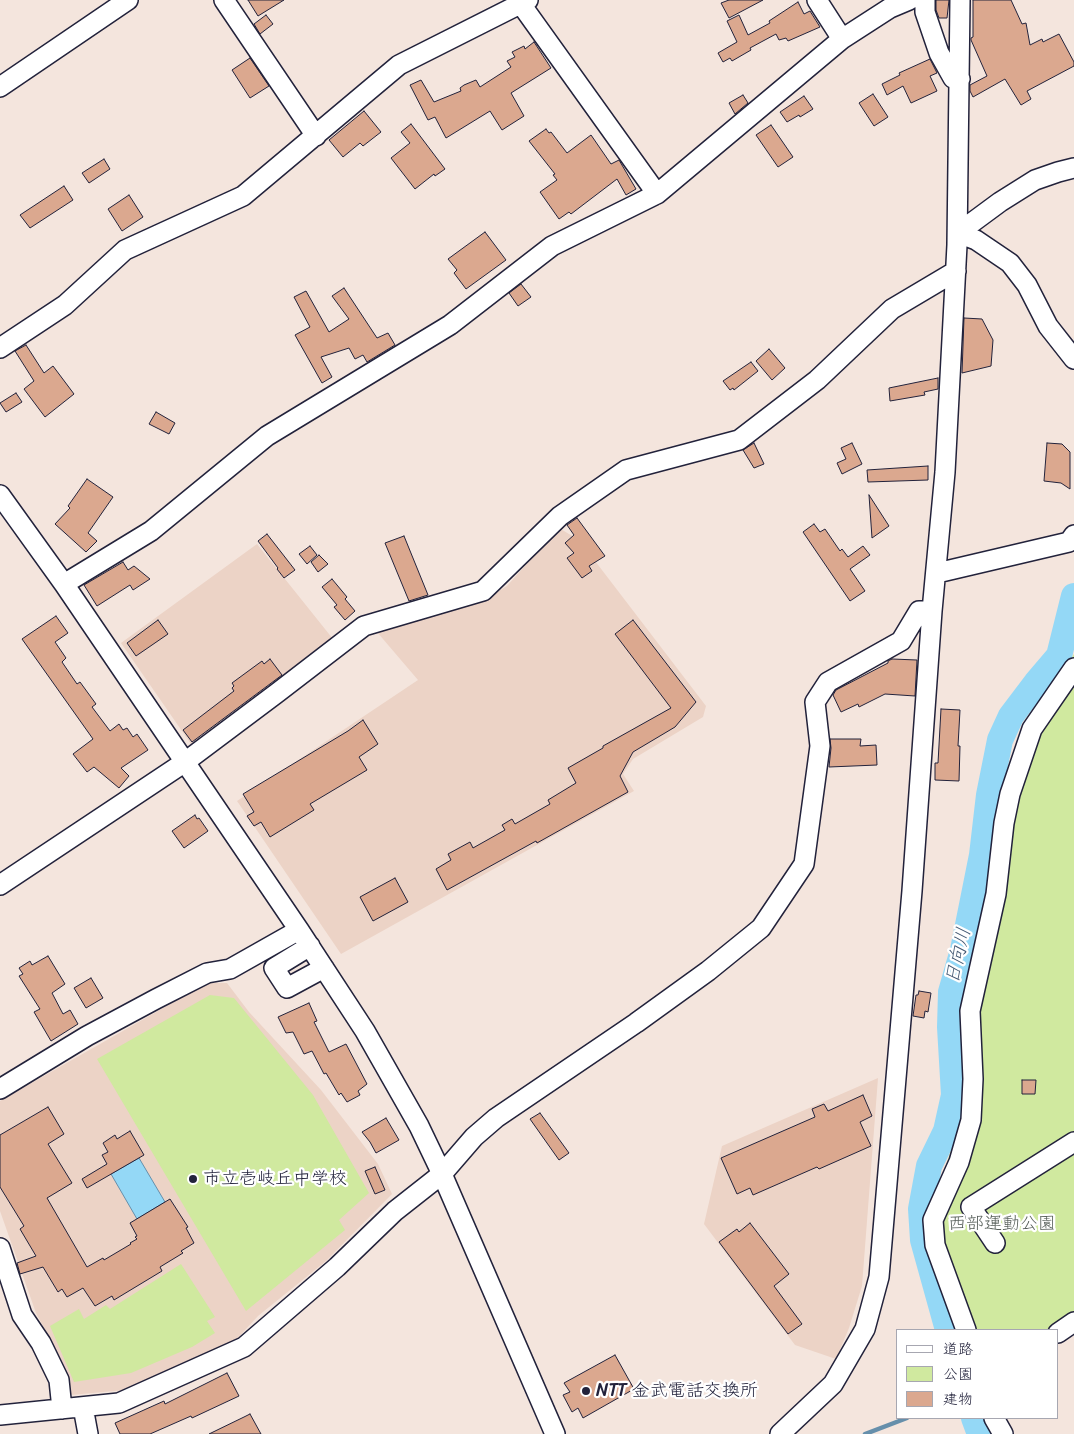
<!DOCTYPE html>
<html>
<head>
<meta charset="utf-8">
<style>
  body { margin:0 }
  #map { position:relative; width:1074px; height:1434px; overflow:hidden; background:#f4e5dd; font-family:Sriracha,"Klee One",sans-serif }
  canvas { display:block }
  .legend { position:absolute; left:896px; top:1329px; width:162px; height:90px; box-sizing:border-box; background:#fff; border:1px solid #a7a7b1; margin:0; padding:6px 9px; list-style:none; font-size:15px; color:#22223b }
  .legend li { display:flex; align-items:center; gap:10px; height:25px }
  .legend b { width:25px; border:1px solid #a7a7b1 }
</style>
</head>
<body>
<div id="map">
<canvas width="1074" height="1434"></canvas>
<ul class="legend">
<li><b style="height:6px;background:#fff"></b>道路</li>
<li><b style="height:14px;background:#d0e99f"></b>公園</li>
<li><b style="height:14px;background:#dba88f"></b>建物</li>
</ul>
</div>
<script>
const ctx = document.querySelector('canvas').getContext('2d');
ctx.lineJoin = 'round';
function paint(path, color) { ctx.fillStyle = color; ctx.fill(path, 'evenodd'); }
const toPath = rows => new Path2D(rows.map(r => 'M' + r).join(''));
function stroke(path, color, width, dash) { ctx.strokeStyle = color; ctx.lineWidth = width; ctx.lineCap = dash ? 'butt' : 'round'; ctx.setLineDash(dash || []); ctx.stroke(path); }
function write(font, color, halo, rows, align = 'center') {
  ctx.font = font + ' Sriracha,"Klee One",sans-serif'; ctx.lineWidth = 4.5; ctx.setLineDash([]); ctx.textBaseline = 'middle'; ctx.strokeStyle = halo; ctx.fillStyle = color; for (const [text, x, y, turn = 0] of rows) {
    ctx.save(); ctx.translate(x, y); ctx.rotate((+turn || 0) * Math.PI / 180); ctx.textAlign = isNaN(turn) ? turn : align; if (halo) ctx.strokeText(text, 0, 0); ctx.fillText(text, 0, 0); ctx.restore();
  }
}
paint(toPath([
  [559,528,579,540,706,706,703,717,633,759,623,774,634,791,341,954,237,801,418,680,377,632,486,599,507,586],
  [257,544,333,639,193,747,121,643],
  [207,983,227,983,249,1012,321,1090,378,1164,392,1194,326,1261,258,1316,233,1343,125,1390,71,1395,65,1367,36,1313,0,1211,0,1101],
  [878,1078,862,1286,849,1328,836,1359,795,1345,704,1224,722,1146]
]), '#ecd3c6');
paint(toPath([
  [1074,654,1074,1314,1048,1330,957,1330,937,1266,938,1190,965,1107,991,886,1048,695],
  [210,995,234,998,313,1095,369,1193,339,1220,345,1230,246,1311,97,1059],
  [181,1264,215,1317,207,1321,215,1333,192,1347,131,1373,74,1382,50,1326,79,1309,84,1319,106,1305,110,1309]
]), '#d0e99f');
const water = toPath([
  [139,1158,165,1202,137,1219,111,1174,139,1158]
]);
paint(water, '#94d8f6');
stroke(water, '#668fab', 1);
stroke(toPath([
  [865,1434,907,1418]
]), '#668fab', 4.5);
stroke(toPath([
  [948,1330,923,1240,921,1209,929,1166,946,1131,954,1095,950,1027,951,992,963,950,982,855,989,795,1000,740,1011,716,1036,683,1059,656,1074,596],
  [974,1418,980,1434]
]), '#94d8f6', 26);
const building = toPath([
  [248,0,284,0,258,16,248,0],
  [729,0,763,0,729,18,721,3,729,0],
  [936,0,949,0,947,18,939,18,936,10,936,0],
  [973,0,1011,0,1022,24,1026,23,1030,45,1042,39,1043,42,1059,34,1074,62,1074,66,1027,91,1031,99,1021,105,1005,79,973,97,970,91,970,85,987,76,971,40,971,38,973,37,973,0],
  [798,2,804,14,810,11,820,27,788,41,786,38,779,40,776,34,750,48,751,50,732,61,730,58,723,62,718,53,737,42,727,21,739,15,748,35,770,23,769,21,798,2],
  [266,15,273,24,260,34,254,24,266,15],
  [534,42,551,68,511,93,524,116,502,130,490,111,446,138,435,117,428,120,410,85,421,80,434,102,461,91,460,88,464,85,476,80,480,87,511,67,507,61,515,57,512,52,524,46,525,49,534,42],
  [250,58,269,86,250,98,232,70,250,58],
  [930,59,937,73,930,76,937,91,911,103,903,86,887,95,882,84,900,75,899,73,930,59],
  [873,94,888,117,874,126,859,103,873,94],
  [743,95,748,103,735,114,729,103,743,95],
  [804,96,813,109,800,117,799,115,787,122,780,112,804,96],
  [364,111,381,132,363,146,360,143,343,157,329,140,364,111],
  [411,124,445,169,435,176,434,174,415,189,391,158,410,143,401,132,411,124],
  [771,125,793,157,778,167,756,135,771,125],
  [546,129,549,133,551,132,567,153,591,135,611,164,619,160,636,189,626,195,617,179,571,214,569,212,559,219,540,192,557,180,553,175,555,174,529,141,546,129],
  [104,159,110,169,89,183,82,173,104,159],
  [64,186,73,200,30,228,20,215,64,186],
  [129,195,143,217,122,231,108,209,129,195],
  [485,232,506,260,466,289,454,273,457,270,448,259,485,232],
  [521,284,531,297,518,306,509,293,521,284],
  [344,288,377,338,388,333,395,345,367,362,363,355,355,359,349,348,321,357,332,377,322,383,295,335,310,327,294,297,306,291,329,332,349,319,332,296,344,288],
  [964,318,982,319,993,340,991,366,962,373,964,318],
  [26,345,44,373,53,366,74,394,45,417,24,389,34,381,15,351,26,345],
  [769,349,785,368,772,380,756,361,769,349],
  [751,362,758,371,734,390,733,388,730,390,723,381,751,362],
  [938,378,938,389,924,392,925,395,890,401,889,388,938,378],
  [16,393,22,402,6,412,0,403,16,393],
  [156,412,175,423,169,434,149,424,156,412],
  [754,443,764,464,754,468,743,450,754,443],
  [852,443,862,464,842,474,837,463,846,459,841,448,852,443],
  [1047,443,1062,444,1070,452,1070,489,1061,483,1044,481,1047,443],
  [928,466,928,480,868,482,867,470,928,466],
  [87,479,113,497,88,533,97,541,86,552,55,524,70,508,68,506,87,479],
  [869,495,889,526,872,538,869,495],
  [577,518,605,556,589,566,592,571,582,578,567,558,574,553,565,543,574,535,567,525,577,518],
  [814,524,820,532,825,529,840,551,842,549,848,557,863,546,870,555,850,569,865,591,850,601,803,532,814,524],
  [267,534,295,570,284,578,277,569,278,568,258,541,267,534],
  [404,536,428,595,409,601,385,543,404,536],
  [310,546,317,555,307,564,299,554,310,546],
  [319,555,328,564,318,572,311,562,319,555],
  [123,562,128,570,134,566,150,579,133,590,130,585,97,606,84,585,123,562],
  [332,579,347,597,345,599,355,611,345,620,334,607,337,605,322,587,332,579],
  [56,616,68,633,55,642,66,658,62,662,77,684,80,682,96,704,92,707,110,731,119,724,123,730,127,728,133,737,137,734,148,750,121,768,129,776,119,788,94,767,87,772,73,754,93,739,22,639,56,616],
  [158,620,168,634,136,656,127,643,158,620],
  [633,620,696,702,675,727,633,752,620,776,628,792,537,843,536,841,447,890,436,869,451,860,448,854,470,842,473,848,505,830,502,825,512,819,515,824,550,804,548,800,576,783,568,768,603,748,603,746,671,708,615,634,633,620],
  [270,659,282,675,192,742,183,730,234,691,232,688,234,686,232,683,262,661,264,664,270,659],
  [892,659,917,660,915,696,885,694,859,707,858,704,841,712,833,695,836,690,888,663,888,661,892,659],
  [941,709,960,710,958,746,960,746,959,781,935,780,935,763,938,763,941,709],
  [363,720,378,744,359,757,367,770,310,804,314,810,270,837,261,822,254,826,247,816,254,812,243,794,348,731,363,720],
  [830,739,861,739,860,746,876,745,877,765,829,767,831,748,830,739],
  [195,815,197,819,199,818,208,831,184,848,172,831,195,815],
  [395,878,408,902,373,921,360,897,395,878],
  [48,956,65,984,52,993,63,1014,70,1010,78,1024,51,1041,34,1012,40,1009,19,976,23,974,19,968,30,961,32,965,48,956],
  [91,978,103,998,86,1008,74,988,91,978],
  [919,991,931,993,928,1012,925,1011,924,1018,913,1016,916,995,918,995,919,991],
  [309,1003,317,1021,314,1022,329,1052,346,1044,367,1084,358,1091,360,1095,347,1102,341,1093,339,1095,326,1073,324,1074,312,1051,304,1054,293,1032,286,1033,278,1017,309,1003],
  [1022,1080,1036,1080,1035,1094,1022,1094,1022,1080],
  [863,1095,872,1116,860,1122,871,1146,819,1169,817,1167,753,1195,750,1188,737,1194,721,1158,815,1117,812,1109,824,1104,828,1111,863,1095],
  [48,1107,64,1134,48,1144,72,1183,47,1198,87,1267,103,1258,104,1260,131,1244,130,1243,137,1239,135,1237,137,1236,130,1223,170,1199,188,1227,186,1228,194,1243,181,1251,183,1253,160,1267,162,1271,114,1300,112,1296,95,1306,83,1288,67,1297,62,1289,58,1292,43,1267,20,1274,17,1263,36,1256,20,1229,24,1226,0,1187,0,1135,48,1107],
  [540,1113,569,1153,559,1160,530,1119,540,1113],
  [386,1118,399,1140,376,1153,370,1142,362,1132,386,1118],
  [130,1131,144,1155,87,1188,82,1179,107,1164,102,1155,108,1152,103,1143,115,1135,117,1139,130,1131],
  [375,1167,385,1190,375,1194,365,1171,375,1167],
  [750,1223,789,1274,774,1286,802,1324,788,1334,719,1242,737,1229,739,1232,750,1223],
  [615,1355,634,1389,583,1418,578,1408,572,1412,563,1395,570,1392,564,1383,615,1355],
  [227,1373,239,1396,192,1418,191,1416,150,1434,120,1434,115,1423,164,1401,165,1404,227,1373],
  [250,1414,261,1434,209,1434,244,1417,250,1414]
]);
paint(building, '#dba88f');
stroke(building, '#22223b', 1);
const minor = toPath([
  [224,0,316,136],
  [518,0,657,194],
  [817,0,842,39],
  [925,0,925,12,939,53,953,78,960,79],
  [0,87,128,0],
  [958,233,976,240,1010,263,1027,285,1048,326,1074,359],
  [958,233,1000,202,1035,180,1058,172,1074,168],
  [0,348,65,305,125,250,243,196,399,65,528,0],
  [0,495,64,584,299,930,365,1031,419,1126,442,1174,555,1434],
  [937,573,1069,542,1074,535],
  [64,584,151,531,267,436,450,325,552,246,657,194,842,39,890,8,909,0],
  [0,885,185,762,277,693,364,626,483,591,560,516,626,470,739,440,817,380,892,309,956,271],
  [310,946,274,968,287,988,324,968],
  [0,1089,87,1036,156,999,207,973,230,969,299,930],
  [995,1243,971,1207,1074,1142],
  [0,1248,22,1315,41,1343,59,1380,62,1409],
  [966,1330,935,1245,933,1220,959,1162,971,1120,973,1079,970,1011,996,894,1004,823,1010,794,1032,729,1074,668],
  [1058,1333,1074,1322],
  [83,1407,88,1434],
  [0,1415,119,1403,244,1347,337,1267,395,1211,442,1174,474,1137,496,1118,636,1023,708,971,761,928,804,864,820,746,815,702,828,682,901,641,919,611,932,611],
  [994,1418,1003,1434],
  [780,1434,833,1384,865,1329,879,1277,912,891,932,611,945,472,957,245,960,0]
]);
stroke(minor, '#22223b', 22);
stroke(minor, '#fff', 19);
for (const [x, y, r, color] of [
  [193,1179,5,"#22223b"],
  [586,1391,5,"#22223b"]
]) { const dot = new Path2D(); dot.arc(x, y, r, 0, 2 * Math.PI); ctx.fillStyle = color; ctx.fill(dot); stroke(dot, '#fff', 2); }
write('18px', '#22223b', '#fff', [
  ["市立壱岐丘中学校",203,1179],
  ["NTT 金武電話交換所",596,1391]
], 'left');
write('18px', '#565e59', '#fff', [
  ["西部運動公園",1002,1224]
]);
write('italic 19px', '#445973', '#fff', [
  ["日向川",959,956,-77]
]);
</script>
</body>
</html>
